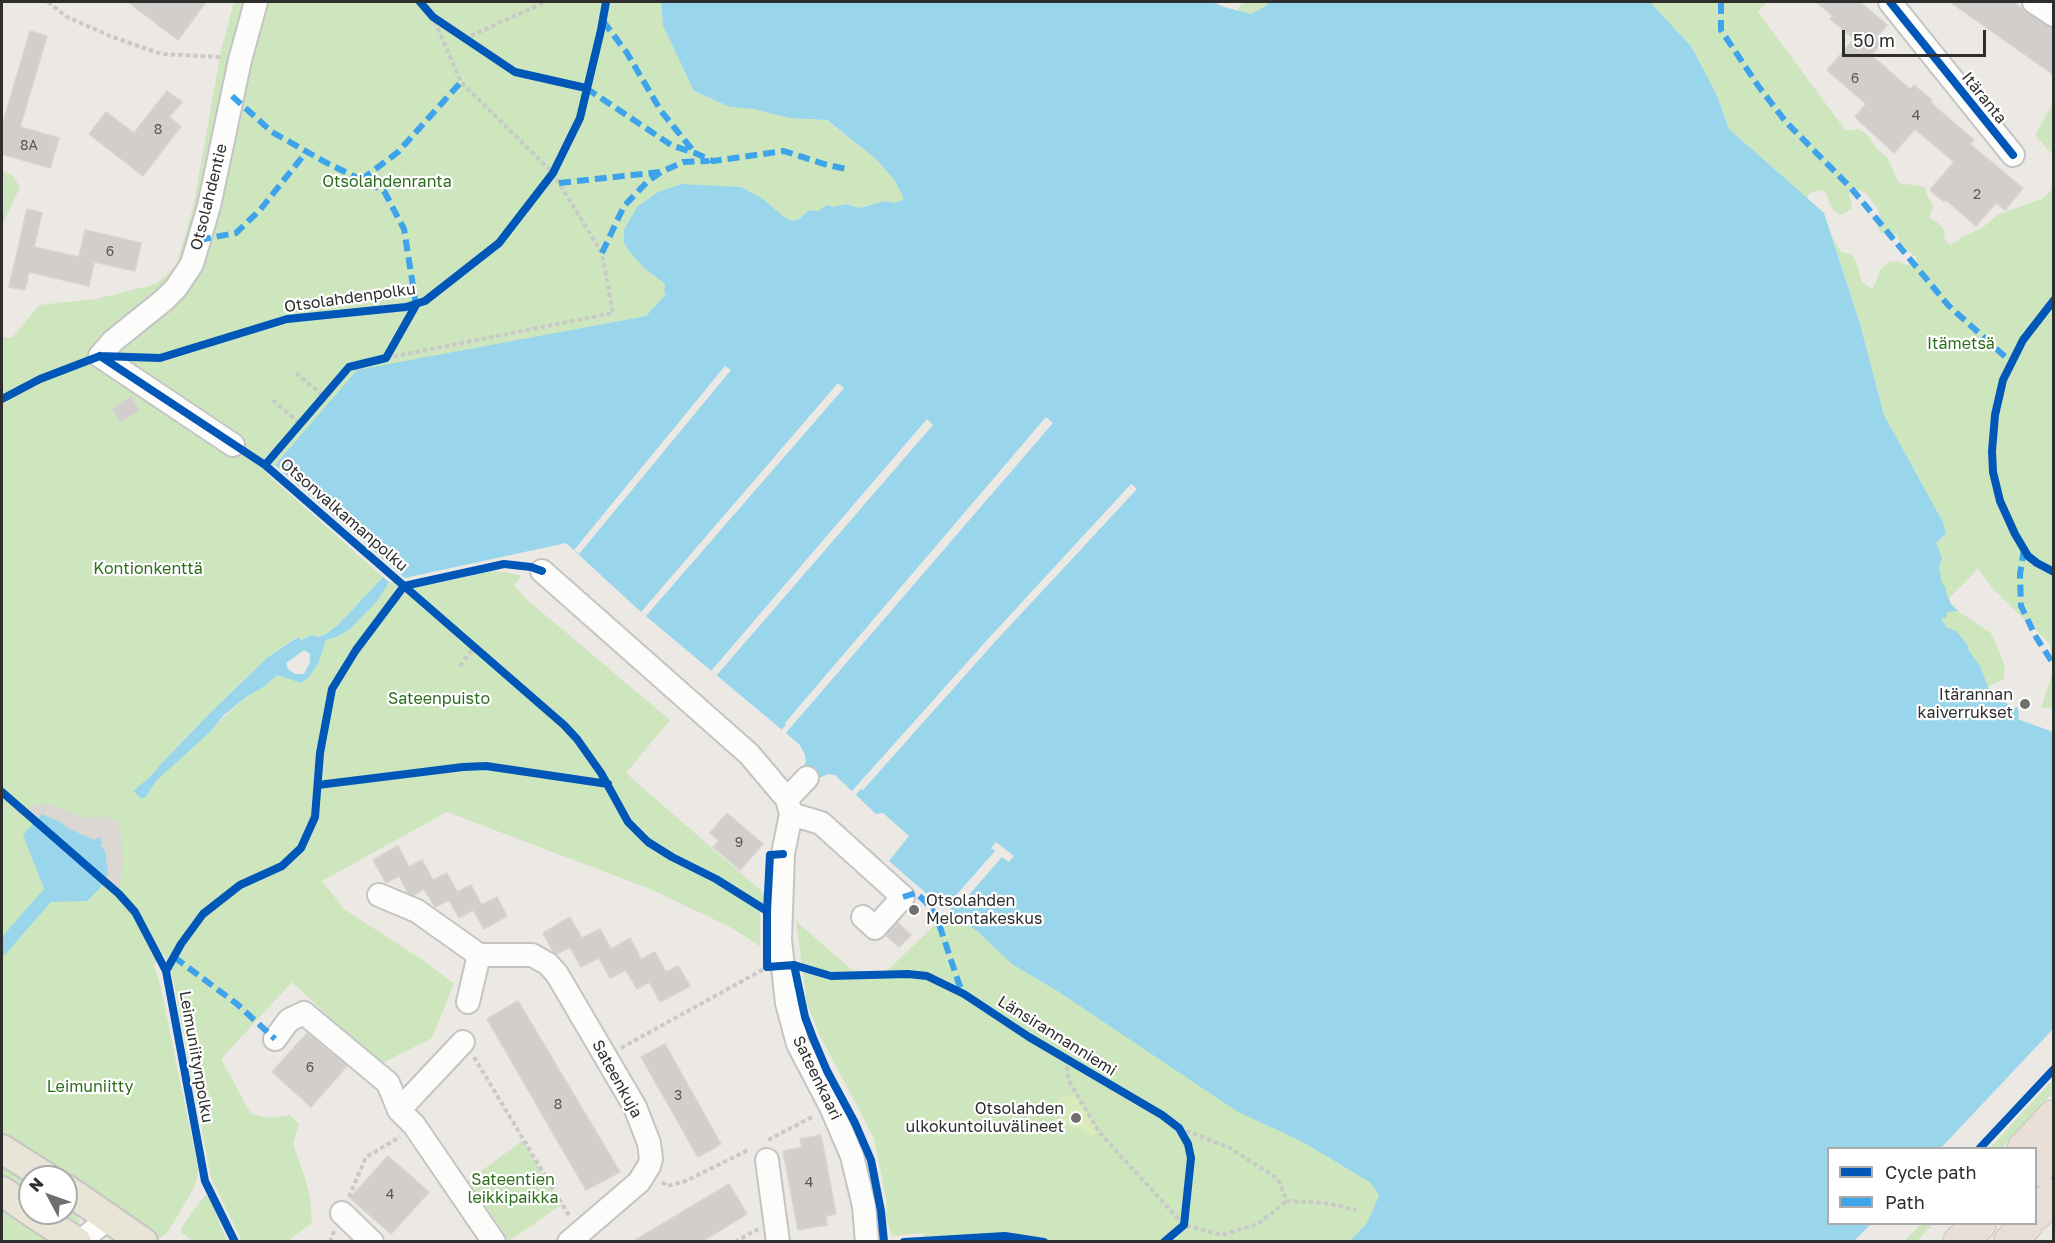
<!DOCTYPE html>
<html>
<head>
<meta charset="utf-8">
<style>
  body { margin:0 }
  #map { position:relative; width:2055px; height:1243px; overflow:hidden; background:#ece8e4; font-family:"Golos Text",sans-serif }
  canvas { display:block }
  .frame { position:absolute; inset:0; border:3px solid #2e2e2e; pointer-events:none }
  .legend { position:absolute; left:1827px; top:1147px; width:210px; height:78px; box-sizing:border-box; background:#fff; border:2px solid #ababab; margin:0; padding:8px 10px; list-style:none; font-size:18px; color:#2e2e2e }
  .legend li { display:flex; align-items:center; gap:12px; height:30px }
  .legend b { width:30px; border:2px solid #ababab }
  .north { position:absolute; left:18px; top:1165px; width:60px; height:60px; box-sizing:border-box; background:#fff; border:2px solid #ababab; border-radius:50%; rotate:311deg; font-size:16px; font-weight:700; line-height:24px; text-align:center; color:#2e2e2e }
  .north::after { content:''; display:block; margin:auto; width:21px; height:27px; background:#706f6e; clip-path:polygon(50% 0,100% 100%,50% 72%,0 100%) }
  .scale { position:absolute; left:1842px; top:30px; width:144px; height:27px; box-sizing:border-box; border:3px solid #2e2e2e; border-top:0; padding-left:8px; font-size:18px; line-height:21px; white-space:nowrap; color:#2e2e2e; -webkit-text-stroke:4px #fff; paint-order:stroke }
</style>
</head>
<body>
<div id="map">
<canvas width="2055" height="1243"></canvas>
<div class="frame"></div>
<ul class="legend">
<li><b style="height:8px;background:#0057b8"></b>Cycle path</li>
<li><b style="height:8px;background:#3ea3eb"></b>Path</li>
</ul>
<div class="north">N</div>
<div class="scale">50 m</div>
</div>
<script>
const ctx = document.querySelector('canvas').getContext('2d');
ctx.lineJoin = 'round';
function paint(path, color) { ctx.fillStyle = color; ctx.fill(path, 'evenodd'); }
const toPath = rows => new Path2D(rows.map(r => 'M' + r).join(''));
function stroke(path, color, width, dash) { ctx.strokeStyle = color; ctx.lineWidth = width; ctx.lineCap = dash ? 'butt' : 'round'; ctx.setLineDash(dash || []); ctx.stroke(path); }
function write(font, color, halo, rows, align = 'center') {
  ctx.font = font + ' "Golos Text",sans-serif'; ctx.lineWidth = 4.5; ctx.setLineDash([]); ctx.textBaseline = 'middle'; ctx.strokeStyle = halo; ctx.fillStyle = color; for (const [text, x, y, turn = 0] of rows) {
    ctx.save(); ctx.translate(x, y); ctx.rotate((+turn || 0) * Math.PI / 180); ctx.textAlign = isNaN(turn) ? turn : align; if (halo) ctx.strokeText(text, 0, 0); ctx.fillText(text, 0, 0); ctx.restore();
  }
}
paint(toPath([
  [234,2,661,2,663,26,694,91,730,107,754,109,789,118,826,120,876,159,895,181,904,199,894,204,871,204,859,208,846,204,818,211,809,210,799,219,792,221,783,216,763,199,681,184,658,192,637,207,644,268,665,284,664,292,666,294,646,316,357,371,267,474,383,577,338,625,326,634,318,637,311,635,300,640,297,637,268,657,212,711,158,767,159,768,150,777,134,791,142,799,150,792,157,780,166,771,246,697,265,686,277,675,301,682,326,640,336,637,349,630,377,600,389,582,435,584,491,571,505,572,522,576,514,585,525,598,670,720,626,773,767,896,760,908,760,946,730,927,650,889,447,812,322,881,344,909,427,963,454,984,432,1038,380,1064,292,982,221,1059,251,1114,269,1118,290,1115,299,1124,293,1144,306,1181,310,1198,312,1222,288,1241,242,1241,211,1178,172,973,164,954,154,965,161,988,198,1169,197,1179,193,1190,167,1233,158,1239,2,1137,2,337,12,338,39,305,96,299,156,284,176,266,193,208,221,51],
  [1247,2,1284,2,1280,10,1234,16,1241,4],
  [1650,2,1767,2,1758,12,1846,131,1858,129,1866,133,1877,149,1887,157,1899,183,1925,187,1927,195,1933,206,1929,218,1937,222,1945,231,1944,239,1950,245,1964,236,1982,228,1997,215,2042,199,2053,188,2053,709,2041,708,2053,671,2050,644,1994,590,1978,569,1949,598,1951,604,1958,611,1991,633,2005,666,2004,679,1988,687,1997,698,2007,703,1975,739,1917,555,1942,539,1946,534,1943,522,1884,415,1860,324,1831,234,1841,252,1851,254,1856,261,1862,282,1873,289,1880,270,1889,262,1899,261,1906,265,1917,263,1916,258,1900,243,1897,234,1881,233,1877,225,1880,218,1877,208,1866,193,1853,188,1849,192,1852,208,1842,215,1834,211,1829,203,1827,194,1822,190,1811,192,1806,199,1729,129,1716,93,1691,46],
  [2053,103,2053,155,2035,135],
  [2,171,12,175,20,187,4,221,2,232],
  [948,912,1329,1158,1371,1183,1379,1196,1430,1241,928,1242,923,1233,892,1236,887,1221,886,1199,874,1138,820,1036,807,1004,796,921,852,970,885,973],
  [2053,1079,2053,1093,2002,1148,1990,1148],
  [523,1140,561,1205,509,1241,468,1181],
  [2,1163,30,1181,30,1198,2,1179],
  [205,1195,210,1198,227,1241,193,1241,182,1233,181,1228],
  [66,1204,79,1219,80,1222,78,1225,76,1226,53,1213,66,1213],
  [2,1207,52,1241,2,1241],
  [1921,1224,1933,1224,1917,1241,1904,1241]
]), '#cee6be');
paint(toPath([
  [1068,1095,1074,1096,1082,1103,1099,1132,1092,1136,1086,1134,1064,1122,1057,1115,1057,1106,1059,1099]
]), '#d9eabb');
paint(toPath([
  [47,804,80,816,89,818,107,816,116,821,121,832,123,863,119,894,104,881,108,874,100,845,103,842,100,838,95,840,69,829,60,822,42,814,36,821,25,811,35,805]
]), '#dad6d2');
paint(toPath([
  [661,2,1213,2,1224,7,1251,14,1263,8,1270,2,1650,2,1691,46,1716,93,1729,129,1824,213,1860,324,1884,415,1943,522,1946,534,1936,543,1942,558,1939,568,1942,583,1946,588,1946,593,1951,604,1958,611,1947,612,1946,618,1941,617,1943,622,1946,627,1956,631,1967,644,1969,651,1980,666,1988,687,1997,698,2014,708,2017,707,2019,713,2018,719,2053,732,2053,1029,1941,1148,1828,1148,1828,1224,1871,1224,1854,1241,1350,1241,1367,1223,1379,1196,1371,1183,1301,1141,1238,1112,1059,992,1012,964,977,931,948,912,889,861,909,836,883,813,876,814,835,775,828,774,815,780,802,769,806,762,805,755,800,745,641,612,566,543,405,578,275,465,357,370,646,316,666,294,664,292,665,284,644,268,629,251,624,243,624,230,637,207,658,192,681,184,741,187,763,199,783,216,792,221,799,219,809,210,818,211,827,205,834,207,846,204,859,208,885,201,895,203,904,199,895,181,876,159,827,120,789,118,754,109,730,107,694,91,663,26],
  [383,577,389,582,378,600,349,630,336,637,326,640,318,664,309,677,301,683,277,675,265,686,246,697,224,715,210,732,157,780,146,797,142,799,133,791,150,777,158,768,158,767,212,711,268,657,298,637,301,640,311,635,318,637,326,634,338,625],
  [304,650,310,654,310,662,304,674,295,674,288,669,286,663],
  [42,814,60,822,69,829,95,840,98,837,100,838,103,842,100,845,105,851,108,874,100,888,87,901,51,902,2,958,2,937,44,889,23,835]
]), '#99d6ec');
paint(toPath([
  [725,366,731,370,579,554,574,550],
  [838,383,844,388,646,616,641,612],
  [1046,417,1053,423,785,734,781,730,786,725,785,723],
  [927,419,933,425,717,675,711,671],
  [1131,484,1137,489,993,644,863,790,861,789,856,795,852,791,987,640],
  [996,842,1014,856,1009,862,1002,857,962,903,958,900,948,912,944,909,995,851,991,848]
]), '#ece8e4');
const building = toPath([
  [128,2,206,2,178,40,128,2],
  [1816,2,1860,2,1887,25,1877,37,1883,42,1871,55,1910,89,1914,85,1932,100,1930,102,1974,140,1970,144,2023,188,2005,210,1996,203,1976,226,1946,200,1944,202,1930,190,1954,162,1915,129,1894,153,1855,117,1866,104,1827,70,1854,39,1830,19,1833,16,1816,2],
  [1950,2,2014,2,2027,13,2054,29,2054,75,1950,2],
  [30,31,47,36,20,127,59,138,50,168,2,154,2,126,30,31],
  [167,91,182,102,169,117,181,126,143,176,89,134,106,112,134,133,167,91],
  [27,209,42,213,34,247,79,257,85,230,141,243,135,271,94,262,89,286,29,272,25,290,9,287,27,209],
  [131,397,139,410,121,422,112,409,131,397],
  [727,813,763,844,740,870,713,847,719,841,710,833,727,813],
  [398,846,409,867,422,860,433,880,447,873,457,892,471,885,482,905,497,897,507,916,484,929,473,910,459,918,449,900,435,907,424,889,414,895,408,893,399,876,386,883,373,860,398,846],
  [570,917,582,938,600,929,611,949,630,938,641,959,655,952,666,972,678,966,690,986,660,1002,649,982,637,989,626,970,610,978,599,958,581,967,570,947,557,954,553,951,543,933,570,917],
  [898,923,911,935,899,947,886,936,898,923],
  [518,1001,620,1172,586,1190,487,1019,518,1001],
  [307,1033,347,1066,311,1107,272,1072,307,1033],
  [665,1044,721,1144,698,1157,641,1057,665,1044],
  [821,1135,836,1214,826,1216,827,1225,798,1230,783,1151,802,1147,800,1139,821,1135],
  [388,1156,429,1192,391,1234,350,1198,388,1156],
  [729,1184,747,1214,701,1242,632,1242,729,1184]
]);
paint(building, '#d1cecb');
stroke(building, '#d7d4d0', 1.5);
const minor = toPath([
  [1890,2,2013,155],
  [2034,2,2054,15],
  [233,445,100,356,113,341,164,300,176,288,192,264,209,206,240,60,256,2],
  [542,571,749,754,787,799,791,814,783,854,780,940,787,1003,798,1044,831,1107,852,1156,864,1206,867,1242],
  [787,799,807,778],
  [791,814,821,823,903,897,875,928,863,917],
  [379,895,417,911,479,955],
  [479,955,532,955,548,964,557,974,635,1107,649,1143,651,1159,649,1166,639,1182,569,1242],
  [468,1002,479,955],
  [275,1039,289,1020,304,1013,388,1083,399,1110,414,1125,494,1242],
  [399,1110,463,1042],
  [767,1160,778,1242],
  [342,1213,372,1242],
  [80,1242,108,1218]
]);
const major = toPath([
  [2,1149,46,1177],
  [66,1189,143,1242],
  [2,1191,30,1211],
  [33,1213,77,1242]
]);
const highway = toPath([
  [2024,1148,2054,1116],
  [2036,1170,2054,1153],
  [2036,1214,2054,1195],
  [1959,1242,1980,1224],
  [2010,1242,2027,1224]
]);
stroke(minor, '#c5c4c5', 26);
stroke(major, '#c6c5c4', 32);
stroke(highway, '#c6c5c4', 34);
stroke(toPath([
  [48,2,67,17,110,36,161,54,222,57],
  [464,39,545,2],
  [386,358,613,313,602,253,559,183,553,173,461,82,433,17],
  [296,373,324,396],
  [273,400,300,424],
  [265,465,349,367,386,358,416,305],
  [460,666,474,647],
  [621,1048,764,969],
  [474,1057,570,1217],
  [1066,1059,1069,1081,1099,1132,1184,1225,1222,1235,1258,1224,1287,1201],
  [1179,1128,1230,1148,1278,1179,1287,1201,1326,1203,1356,1210],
  [768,1140,814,1116],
  [662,1182,667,1186,686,1181,750,1149],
  [349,1197,366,1157,400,1137],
  [330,1242,334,1231],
  [735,1242,758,1229]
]), '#c9c9c8', 4, [4.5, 3]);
stroke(minor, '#fcfcfb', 22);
stroke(major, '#e8e4d6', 28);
stroke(highway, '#eadfd6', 32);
stroke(toPath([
  [1721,2,1721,30,1759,87,1786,122,1851,188,1948,305,2011,362],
  [603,21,627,53,661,111,695,153],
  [586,88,671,145,695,153,713,161,784,151,824,164,850,170],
  [232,96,272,132,325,162,384,191,404,229,416,305],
  [361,180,398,152,461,82],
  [559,183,660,172],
  [199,240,236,233,260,210,307,151],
  [602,253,624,206,648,181,661,172,683,162,709,161],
  [2024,549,2020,574,2021,606,2036,637,2054,665],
  [903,897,916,893,925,901,936,915,959,984,964,994],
  [174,957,237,1004,275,1039]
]), '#3ea3eb', 6, [12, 6]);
stroke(toPath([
  [420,2,433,17,515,72,586,88],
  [1890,2,2013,155],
  [2054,300,2023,340,2003,380,1995,415,1992,451,1993,472,2000,501,2015,534,2028,556,2037,563,2054,572],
  [100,356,265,465,564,725,577,739,601,773,628,822,648,842,672,857,716,879,767,911],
  [2,399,40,379,100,356,160,358,287,319,406,307,425,301,499,243,553,173,580,118,601,30,606,2],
  [265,465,349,367,386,358,416,305],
  [404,586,504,564,531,567,542,571],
  [318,785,463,767,486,766,608,784],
  [2,792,119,894,135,912,166,971,205,1181,235,1242],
  [783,854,770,855,767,911,767,967,794,965,805,1017,813,1038,827,1071,855,1123,871,1160,881,1211,884,1242],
  [794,965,831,976,908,974,927,976,964,994,1029,1037,1162,1115,1179,1128,1188,1144,1191,1158,1184,1225,1164,1242],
  [166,971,181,944,203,914,240,885,282,866,301,848,315,817,320,753,332,689,356,650,404,586],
  [1980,1148,2054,1069],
  [904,1242,1005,1236,1044,1242]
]), '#0057b8', 8);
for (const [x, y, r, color] of [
  [2025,704,6,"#706f6e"],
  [914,910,6,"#706f6e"],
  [1076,1118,6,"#706f6e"]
]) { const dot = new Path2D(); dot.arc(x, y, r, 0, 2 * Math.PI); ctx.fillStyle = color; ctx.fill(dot); stroke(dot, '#fff', 2); }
write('14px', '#585857', null, [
  ["6",1855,79],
  ["4",1916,116],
  ["8",158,130],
  ["8A",29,146],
  ["2",1977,195],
  ["6",110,252],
  ["9",739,843],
  ["6",310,1068],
  ["3",678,1096],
  ["8",558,1105],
  ["4",809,1183],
  ["4",390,1195]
]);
write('16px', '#2e2e2e', '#fff', [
  ["Itäranta",1984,98,51],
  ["Otsolahdentie",209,197,-76],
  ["Otsolahdenpolku",350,298,-8],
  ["Otsonvalkamanpolku",344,515,41],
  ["Länsirannanniemi",1057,1036,32],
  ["Leimuniitynpolku",196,1057,80],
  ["Sateenkaari",817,1078,64],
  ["Sateenkuja",617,1079,61]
]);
write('16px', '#2c6e1b', '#fff', [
  ["Otsolahdenranta",387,182],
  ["Itämetsä",1961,344],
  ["Kontionkenttä",148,569],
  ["Sateenpuisto",439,699],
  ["Leimuniitty",90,1087],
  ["Sateentien",513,1180],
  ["leikkipaikka",513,1198]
]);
write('16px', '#2e2e2e', '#fff', [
  ["Itärannan",2013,695],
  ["kaiverrukset",2013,713],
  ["Otsolahden",926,901,"left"],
  ["Melontakeskus",926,919,"left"],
  ["Otsolahden",1064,1109],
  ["ulkokuntoiluvälineet",1064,1127]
], 'right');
</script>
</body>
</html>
